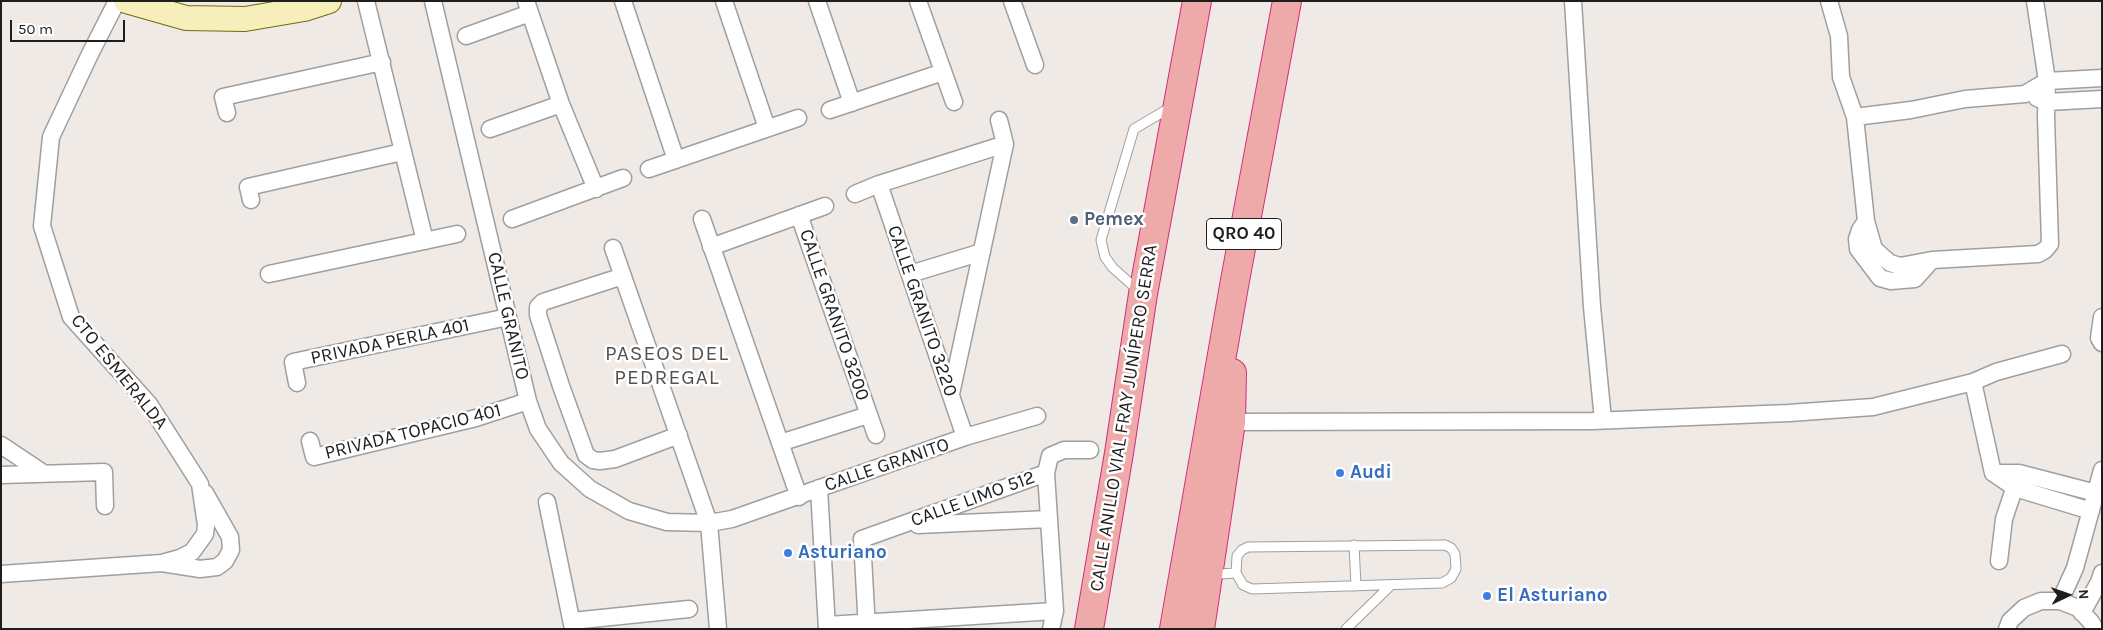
<!DOCTYPE html>
<html>
<head>
<meta charset="utf-8">
<style>
  body { margin:0 }
  #map { position:relative; width:2103px; height:630px; overflow:hidden; background:#efeae5; font-family:Karla,sans-serif }
  canvas { display:block }
  .frame { position:absolute; inset:0; border:2px solid #1e1e1e; pointer-events:none }
  .north { position:absolute; left:2043px; top:570px; width:50px; height:50px; -webkit-text-stroke:4px #fff; paint-order:stroke; rotate:87deg; font-size:14px; font-weight:700; line-height:20px; text-align:center; color:#1e1e1e }
  .north::after { content:''; display:block; margin:auto; width:18px; height:22px; background:#1e1e1e; clip-path:polygon(50% 0,100% 100%,50% 72%,0 100%) }
  .scale { position:absolute; left:10px; top:20px; width:115px; height:22px; box-sizing:border-box; border:2px solid #1e1e1e; border-top:0; padding-left:6px; font-size:15px; line-height:18px; white-space:nowrap; color:#1e1e1e; -webkit-text-stroke:4px #fff; paint-order:stroke }
</style>
</head>
<body>
<div id="map">
<canvas width="2103" height="630"></canvas>
<div class="frame"></div>
<div class="north">N</div>
<div class="scale">50 m</div>
</div>
<script>
const ctx = document.querySelector('canvas').getContext('2d');
ctx.lineJoin = 'round';
const toPath = rows => new Path2D(rows.map(r => 'M' + r).join(''));
function stroke(path, color, width, dash) { ctx.strokeStyle = color; ctx.lineWidth = width; ctx.lineCap = dash ? 'butt' : 'round'; ctx.setLineDash(dash || []); ctx.stroke(path); }
function write(font, color, halo, rows, align = 'center') {
  ctx.font = font + ' Karla,sans-serif'; ctx.lineWidth = 5; ctx.setLineDash([]); ctx.textBaseline = 'middle'; ctx.strokeStyle = halo; ctx.fillStyle = color; for (const [text, x, y, turn = 0] of rows) {
    ctx.save(); ctx.translate(x, y); ctx.rotate((+turn || 0) * Math.PI / 180); ctx.textAlign = isNaN(turn) ? turn : align; if (halo) ctx.strokeText(text, 0, 0); ctx.fillText(text, 0, 0); ctx.restore();
  }
}
const service = toPath([
  [1139,291,1113,268,1105,257,1101,240,1134,129,1173,106],
  [1354,545,1356,586],
  [1445,545,1451,548,1455,554,1456,569,1451,578,1442,583,1252,589,1243,585,1236,573,1237,556,1242,550,1248,547,1445,545],
  [1213,577,1220,574,1236,573],
  [1346,629,1390,586]
]);
const minor = toPath([
  [117,1,90,54,51,137,42,226,71,317,149,404,200,484,206,525,205,534,192,552,180,558,162,563],
  [366,1,425,241],
  [433,1,528,401,538,429,561,463,590,489,629,511,667,522,709,523,732,519,965,437,1037,416],
  [526,1,561,104,596,189],
  [623,1,676,160],
  [724,1,767,128],
  [817,1,852,103],
  [918,1,954,102],
  [1012,1,1035,65],
  [1573,1,1592,307,1603,420],
  [1829,1,1839,36,1841,77,1855,117,1866,221,1874,249,1883,257,1890,263,1900,266,1932,260,2038,254,2045,250,2050,244,2046,117,2047,81,2035,1],
  [466,36,530,13],
  [2037,98,2047,102,2102,99],
  [830,110,943,72],
  [227,113,223,97,382,62],
  [1855,117,1911,110,1965,99,2025,94,2047,81,2102,78],
  [490,129,561,104],
  [649,169,798,118],
  [879,184,965,437],
  [855,194,879,184,1005,144],
  [251,200,248,187,402,152],
  [799,215,876,435],
  [512,219,623,178],
  [702,219,799,497],
  [1866,221,1860,230,1857,239,1858,249,1880,278,1891,281,1915,279,1932,260],
  [711,247,825,206],
  [613,248,709,523,718,629],
  [269,274,457,234],
  [910,274,982,252],
  [623,276,543,302,538,307,538,315,561,386,586,455,593,460,600,461,615,459,679,435],
  [2102,317,2099,338,2102,343],
  [1973,382,1993,473,2015,488,2091,511],
  [297,383,293,362,508,317],
  [951,394,1005,144,999,120],
  [1231,422,1592,421,1789,413,1873,407,1973,382,1996,372,2062,354],
  [310,441,314,457,476,418,528,401],
  [780,443,868,415],
  [1,445,43,473],
  [1993,473,2019,473,2096,493],
  [1,475,104,472,105,506],
  [819,488,827,629],
  [547,502,573,629],
  [918,525,1049,519],
  [1999,561,2004,519,2018,477],
  [1,574,162,563,200,569,217,567,225,561,231,550,230,537,205,493],
  [2060,601,2075,568,2102,470],
  [2082,613,2099,582,2102,573],
  [572,621,689,609],
  [827,625,1055,611],
  [867,629,862,539,1046,473],
  [1051,629,1055,611,1046,473,1050,456,1064,450,1090,450],
  [2007,629,2010,621,2024,608,2041,601,2060,601,2078,608,2091,622,2095,629]
]);
const secondary = toPath([
  [126,1,186,18,245,19,304,9,329,1]
]);
const trunk = toPath([
  [1089,629,1119,453,1143,294,1197,1],
  [1174,629,1234,286,1287,1],
  [1200,629,1231,422,1232,373]
]);
stroke(service, '#9f9f9f', 11);
stroke(minor, '#9f9f9f', 19);
stroke(secondary, '#716a0a', 26);
stroke(trunk, '#d32c82', 30);
stroke(service, '#fff', 9);
stroke(minor, '#fff', 16);
stroke(secondary, '#f7efbb', 24);
stroke(trunk, '#eeaaa8', 28);
for (const [x, y, r, color] of [
  [1074,220,5,"#5c6f8a"],
  [1340,473,5,"#3f7fe0"],
  [788,553,5,"#3f7fe0"],
  [1487,596,5,"#3f7fe0"]
]) { const dot = new Path2D(); dot.arc(x, y, r, 0, 2 * Math.PI); ctx.fillStyle = color; ctx.fill(dot); stroke(dot, '#fff', 2); }
for (const [x, y, w] of [
  [1244,234,75]
]) { const box = new Path2D(); box.roundRect(x - w / 2, y - 15.5, w, 31, 4); ctx.fillStyle = '#fff'; ctx.fill(box); stroke(box, '#1e1e1e', 1); }
write('bold 18px', '#1e1e1e', null, [
  ["QRO 40",1244,234]
]);
write('bold 19px', '#4e5e75', '#fff', [
  ["Pemex",1084,220]
], 'left');
write('19px', '#1e1e1e', '#fff', [
  ["CALLE GRANITO 3220",922,311,71],
  ["CALLE GRANITO 3200",834,315,71],
  ["CALLE GRANITO",508,316,77],
  ["PRIVADA PERLA 401",390,342,-12],
  ["CTO ESMERALDA",119,372,51],
  ["CALLE ANILLO VIAL FRAY JUNÍPERO SERRA",1124,418,-81],
  ["PRIVADA TOPACIO 401",413,432,-14],
  ["CALLE GRANITO",887,465,-19],
  ["CALLE LIMO 512",973,499,-20]
]);
write('bold 19px', '#366cbe', '#fff', [
  ["Audi",1350,473],
  ["Asturiano",798,553],
  ["El Asturiano",1497,596]
], 'left');
ctx.letterSpacing = '1px';
write('21px', '#515151', '#fff', [
  ["PASEOS DEL",667,354],
  ["PEDREGAL",667,378]
]);
ctx.letterSpacing = '0px';
</script>
</body>
</html>
